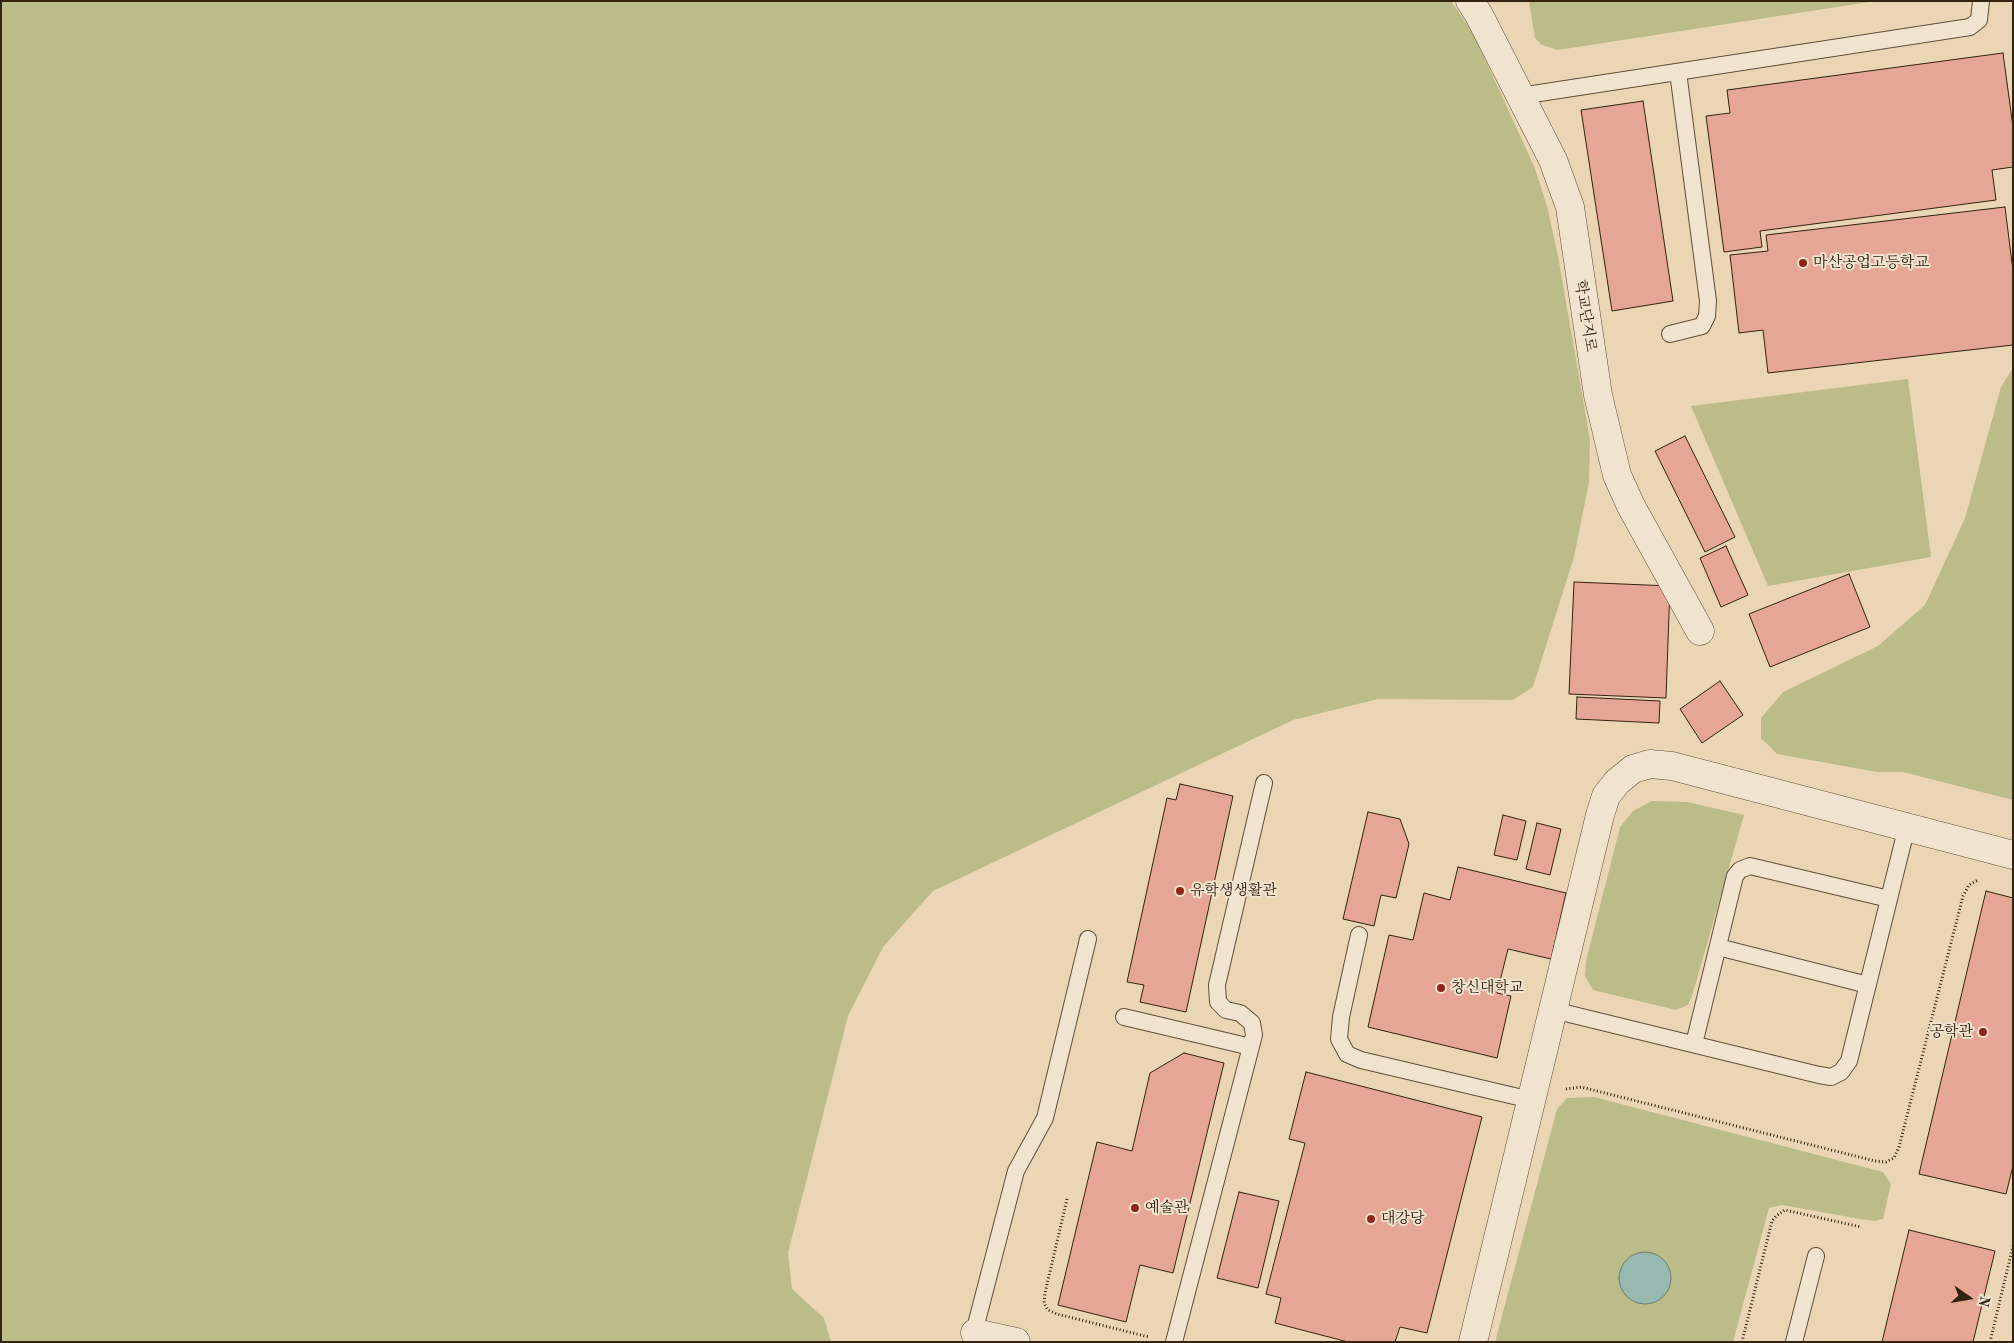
<!DOCTYPE html>
<html>
<head>
<meta charset="utf-8">
<style>
  body { margin:0 }
  #map { position:relative; width:2014px; height:1343px; overflow:hidden; background:#ead6b5; font-family:"Old Standard TT",serif }
  canvas { display:block }
  .frame { position:absolute; inset:0; border:2px solid #32220e; pointer-events:none }
  .north { position:absolute; left:1944px; top:1273px; width:50px; height:50px; -webkit-text-stroke:4px #f1e4cf; paint-order:stroke; rotate:103deg; font-size:14px; font-weight:700; line-height:20px; text-align:center; color:#32220e }
  .north::after { content:''; display:block; margin:auto; width:18px; height:22px; background:#32220e; clip-path:polygon(50% 0,100% 100%,50% 72%,0 100%) }
</style>
</head>
<body>
<div id="map">
<canvas width="2014" height="1343"></canvas>
<div class="frame"></div>
<div class="north">N</div>
</div>
<script>
const ctx = document.querySelector('canvas').getContext('2d');
ctx.lineJoin = 'round';
function paint(path, color) { ctx.fillStyle = color; ctx.fill(path, 'evenodd'); }
const toPath = rows => new Path2D(rows.map(r => 'M' + r).join(''));
function stroke(path, color, width, dash) { ctx.strokeStyle = color; ctx.lineWidth = width; ctx.lineCap = dash ? 'butt' : 'round'; ctx.setLineDash(dash || []); ctx.stroke(path); }
function write(font, color, halo, rows, align = 'center') {
  ctx.font = font + ' "Old Standard TT","Noto Serif KR",serif'; ctx.lineWidth = 4; ctx.setLineDash([]); ctx.textBaseline = 'middle'; ctx.strokeStyle = halo; ctx.fillStyle = color; for (const [text, x, y, turn = 0] of rows) {
    ctx.save(); ctx.translate(x, y); ctx.rotate((+turn || 0) * Math.PI / 180); ctx.textAlign = isNaN(turn) ? turn : align; if (halo) ctx.strokeText(text, 0, 0); ctx.fillText(text, 0, 0); ctx.restore();
  }
}
paint(toPath([
  [1,1,1451,1,1473,33,1534,166,1547,206,1558,256,1590,440,1589,482,1574,557,1533,687,1513,700,1378,699,1293,720,933,891,883,947,848,1016,788,1253,792,1289,824,1318,831,1342,1,1342],
  [1529,1,1876,1,1558,50,1542,45,1535,38],
  [2013,368,2013,800,1903,772,1877,772,1777,754,1761,738,1761,718,1783,692,1878,646,1925,605,1965,518,2001,387],
  [1908,379,1931,557,1768,586,1691,406],
  [1652,801,1687,802,1744,815,1692,996,1688,1005,1676,1010,1593,990,1585,976,1586,961,1620,827,1633,811],
  [1594,1097,1883,1172,1891,1184,1883,1219,1875,1221,1860,1219,1782,1205,1769,1208,1733,1342,1495,1342,1557,1109,1567,1098]
]), '#bcbc8a');
const water = toPath([
  '1619 1278a26 26 0 1 1 52 0a26 26 0 1 1-52 0Z'
]);
paint(water, '#98b9b0');
stroke(water, '#6f7d6f', 1);
const building = toPath([
  [2003,53,2013,127,2013,167,1992,170,1996,200,1760,231,1762,247,1724,252,1706,116,1730,113,1727,90,2003,53],
  [1643,101,1673,301,1612,311,1581,110,1643,101],
  [2005,207,2013,271,2013,345,1768,373,1763,330,1739,333,1730,255,1768,251,1766,235,2005,207],
  [1685,436,1735,537,1705,552,1655,451,1685,436],
  [1726,546,1748,595,1721,607,1700,558,1726,546],
  [1849,574,1870,627,1770,667,1749,614,1849,574],
  [1574,582,1670,586,1666,698,1569,694,1574,582],
  [1720,681,1743,715,1702,743,1680,709,1720,681],
  [1577,697,1660,701,1659,723,1576,719,1577,697],
  [1180,784,1233,796,1186,1012,1140,1002,1144,985,1127,982,1167,798,1176,800,1180,784],
  [1368,812,1400,819,1409,844,1396,898,1381,895,1374,926,1343,919,1368,812],
  [1503,815,1526,821,1517,860,1494,855,1503,815],
  [1537,823,1561,829,1550,875,1526,869,1537,823],
  [1458,867,1566,893,1551,959,1508,949,1497,993,1511,996,1497,1058,1368,1027,1389,935,1413,940,1424,893,1450,900,1458,867],
  [1986,891,2013,898,2013,1166,2006,1194,1919,1174,1986,891],
  [1184,1053,1224,1063,1173,1273,1140,1265,1126,1322,1058,1305,1097,1142,1132,1151,1150,1073,1184,1053],
  [1306,1072,1482,1117,1427,1333,1400,1327,1395,1342,1348,1342,1275,1323,1281,1298,1266,1294,1305,1143,1289,1139,1306,1072],
  [1239,1192,1279,1201,1258,1288,1217,1278,1239,1192],
  [1909,1230,1995,1251,1973,1342,1882,1342,1909,1230]
]);
paint(building, '#e6a695');
stroke(building, '#32220e', 1);
const lane = toPath([
  [1520,96,1970,27,1979,20,1981,1],
  [1670,334,1702,326,1707,316,1708,301,1678,72],
  [1359,935,1341,1017,1339,1039,1347,1054,1361,1060,1531,1100],
  [1718,947,1868,985],
  [1553,1010,1819,1075,1831,1077,1841,1072,1849,1061,1907,826],
  [1124,1017,1251,1047],
  [1694,1044,1735,876,1740,870,1750,866,1889,899],
  [972,1340,1016,1171,1045,1118,1088,939],
  [1174,1342,1254,1035,1252,1023,1240,1013,1226,1010,1218,1002,1217,985,1264,783],
  [1794,1342,1816,1256]
]);
const street = toPath([
  [1470,1,1479,15,1553,160,1570,207,1598,395,1617,475,1631,506,1700,631],
  [975,1333,1016,1342],
  [1473,1342,1600,815,1606,796,1617,782,1633,769,1650,764,1672,766,2013,855]
]);
stroke(lane, '#604f38', 18);
stroke(street, '#604f38', 29);
stroke(toPath([
  [1566,1089,1581,1087,1875,1161,1886,1162,1894,1158,1899,1147,1963,896,1969,885,1978,880],
  [1067,1199,1045,1293,1044,1303,1048,1310,1057,1314,1149,1337],
  [1742,1342,1772,1221,1776,1216,1785,1210,1861,1227],
  [1990,1342,2013,1246]
]), '#32220e', 3, [1, 2.5]);
stroke(lane, '#f1e4cf', 16);
stroke(street, '#f1e4cf', 28);
for (const [x, y, r, color] of [
  [1803,263,5,"#8f2418"],
  [1180,891,5,"#8f2418"],
  [1441,988,5,"#8f2418"],
  [1983,1032,5,"#8f2418"],
  [1135,1208,5,"#8f2418"],
  [1371,1219,5,"#8f2418"]
]) { const dot = new Path2D(); dot.arc(x, y, r, 0, 2 * Math.PI); ctx.fillStyle = color; ctx.fill(dot); stroke(dot, '#f1e4cf', 2); }
write('15px', '#32220e', '#f1e4cf', [
  ["마산공업고등학교",1813,263],
  ["유학생생활관",1190,891],
  ["창신대학교",1451,988],
  ["공학관",1973,1032,"right"],
  ["예술관",1145,1208],
  ["대강당",1381,1219]
], 'left');
write('15px', '#32220e', '#f1e4cf', [
  ["학교단지로",1585,316,81]
]);
</script>
</body>
</html>
